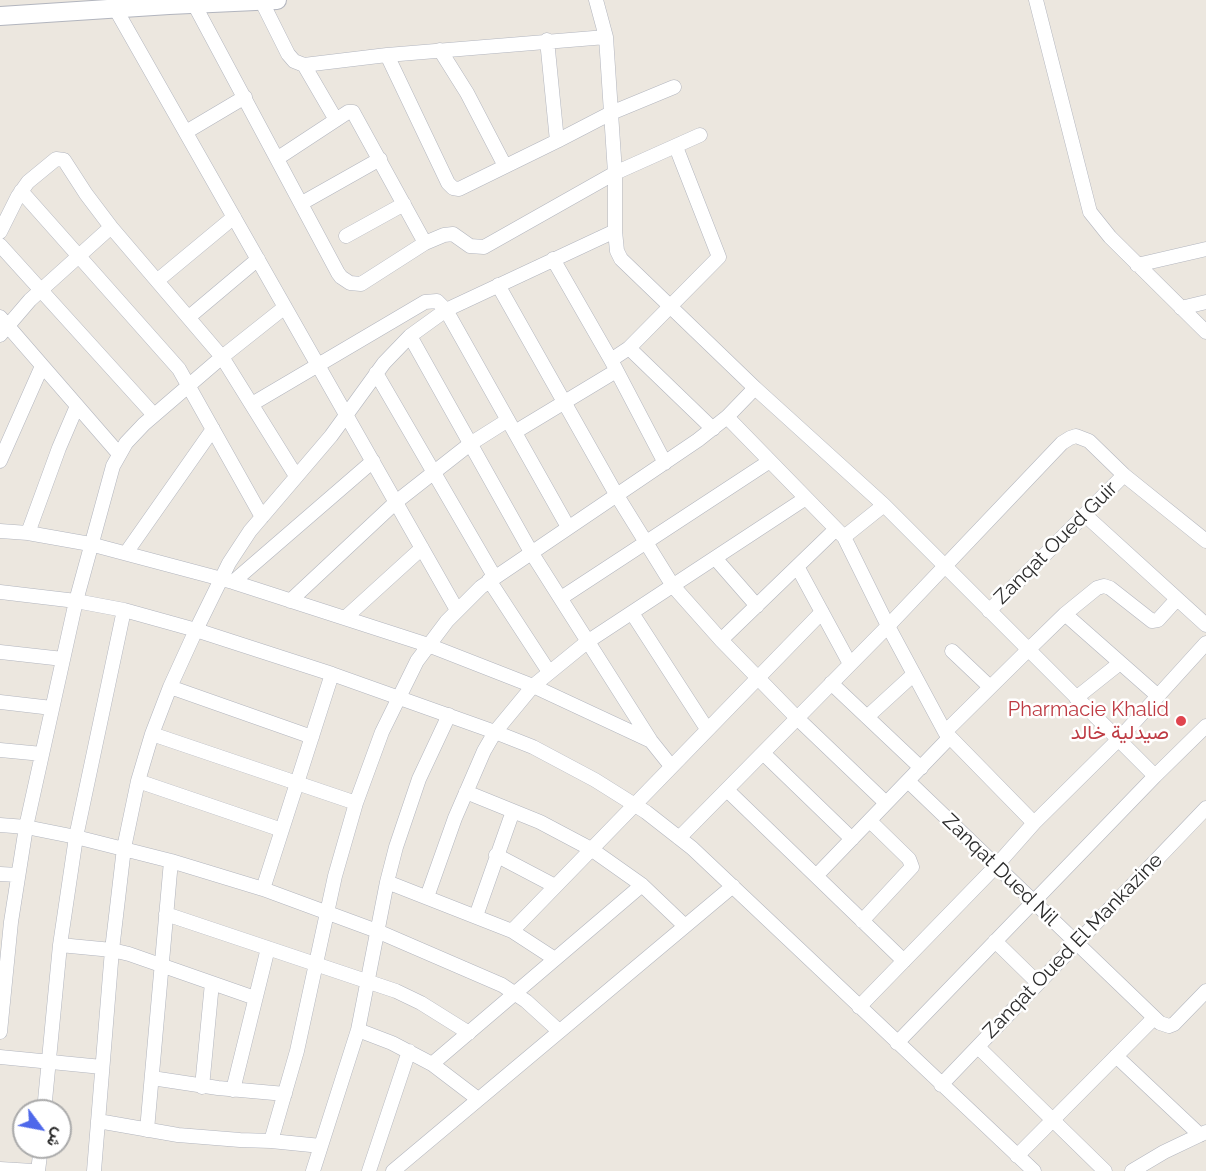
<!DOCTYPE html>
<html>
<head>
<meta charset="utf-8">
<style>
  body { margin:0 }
  #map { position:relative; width:1206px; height:1171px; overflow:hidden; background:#ece7df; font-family:Raleway,Vazirmatn,sans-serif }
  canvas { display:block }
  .north { position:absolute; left:12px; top:1099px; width:60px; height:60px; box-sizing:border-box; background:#fff; border:2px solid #aaa; border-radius:50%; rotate:122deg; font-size:16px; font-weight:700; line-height:24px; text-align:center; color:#2b2b2b }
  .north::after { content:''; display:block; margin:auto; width:21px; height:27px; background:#4e68ea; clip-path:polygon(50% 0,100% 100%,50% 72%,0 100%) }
</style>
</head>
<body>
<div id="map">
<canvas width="1206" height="1171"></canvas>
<div class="north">ش</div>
</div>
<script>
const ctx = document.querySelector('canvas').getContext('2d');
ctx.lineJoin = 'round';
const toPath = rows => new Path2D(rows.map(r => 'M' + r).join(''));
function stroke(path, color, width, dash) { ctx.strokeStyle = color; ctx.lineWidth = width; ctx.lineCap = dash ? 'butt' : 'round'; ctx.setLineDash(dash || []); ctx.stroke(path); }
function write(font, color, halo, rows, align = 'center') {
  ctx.font = font + ' Raleway,Vazirmatn,sans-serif'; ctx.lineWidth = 5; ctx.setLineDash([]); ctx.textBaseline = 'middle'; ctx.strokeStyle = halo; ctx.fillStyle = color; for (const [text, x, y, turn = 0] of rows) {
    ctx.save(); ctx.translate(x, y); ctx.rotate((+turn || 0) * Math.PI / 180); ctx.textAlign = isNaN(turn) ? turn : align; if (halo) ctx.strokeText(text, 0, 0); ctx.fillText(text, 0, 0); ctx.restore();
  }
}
const street = toPath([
  [596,0,606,37,615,173,615,231,617,251,621,259,755,388,884,505,1155,776],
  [1036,0,1090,212,1110,237,1206,332],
  [262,2,288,54,294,61,304,65,387,55,606,37],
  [194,4,338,273,341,277,350,283,361,284,425,243,444,235,453,234,470,246,484,247,615,173,700,135],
  [115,8,457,610],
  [547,40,557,141],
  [440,50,467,93,505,166],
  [387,55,448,183,453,188,459,189,557,141,611,113,674,87],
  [304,65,336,120],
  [186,132,245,97],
  [278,158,348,112,353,112,425,243],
  [21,191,179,369,262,517],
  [302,203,380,159],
  [0,232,18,196,28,182,56,159,64,160,86,194,111,227,222,357,296,476],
  [346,236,404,204],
  [0,245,154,415],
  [553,259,611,360,665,463],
  [1137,265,1206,249],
  [158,280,234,217],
  [498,285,616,494,673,586,721,640,797,718,886,803],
  [1181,308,1206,302],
  [0,317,119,454],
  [189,317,258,259],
  [0,335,30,300,111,227],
  [410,336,531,552,651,741,671,766],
  [629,348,713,429],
  [611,360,629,348,719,257,676,147],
  [376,373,494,576],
  [252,404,425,302,437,301,446,310,568,527],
  [727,417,844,537,888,626,945,732,1034,823],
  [515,432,616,371],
  [0,461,42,366],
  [1085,515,1206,625],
  [0,531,28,533,90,544,233,582,428,645,533,686,651,741],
  [28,533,59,448,77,406],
  [844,537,884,505],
  [126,553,213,429],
  [715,558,757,606],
  [798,568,850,664],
  [489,580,549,672],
  [233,582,373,461],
  [0,592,76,601,124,610,196,630,332,674,495,732,533,747,595,780,646,812,692,848,1034,1171],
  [561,598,770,461],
  [290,601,396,502,470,444,508,420],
  [989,611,1124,475],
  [632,613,707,729],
  [1065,614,1158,696],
  [345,618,422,548],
  [721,640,836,529],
  [952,651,990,687],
  [0,652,63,659],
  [831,683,921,768],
  [170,687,312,737],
  [1076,698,1120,663],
  [0,702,52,708],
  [867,717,914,674],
  [945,732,1028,650,1065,614,1097,588,1104,586,1110,588,1152,621,1158,620,1177,599],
  [152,734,356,803],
  [0,750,42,754],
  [763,753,852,839],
  [138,781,282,830],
  [908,781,1160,1023,1169,1026,1174,1024,1206,991],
  [727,790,904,961],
  [466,792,540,822,591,849,642,885,685,926],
  [0,825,26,827,76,837,171,861,263,889,377,931,502,985,526,1001,559,1031],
  [679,838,888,626,1062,443,1070,438,1076,436,1089,441,1124,475,1206,541],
  [496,855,555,886],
  [0,874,18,875],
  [816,876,950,737],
  [387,882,512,931,555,959],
  [263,889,332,674],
  [427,897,455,818,484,751,495,732,533,686,587,642,806,498],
  [166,914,396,991,421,1003,469,1033],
  [476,916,513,811],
  [862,921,912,867,909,859,870,821],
  [512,931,822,612],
  [995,941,1038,983],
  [60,945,112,950,129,954,255,998],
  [859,1007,996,866,1034,823,1118,740,1206,643],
  [358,1030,392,1043,432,1064,478,1099],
  [0,1032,11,922,26,827,76,601,113,466,126,443,144,424,222,357,285,307],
  [897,1043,1155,776,1206,726],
  [978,1047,1105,1171],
  [1116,1056,1200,1135],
  [0,1057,102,1067],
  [432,1064,642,885],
  [152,1078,218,1088,285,1094],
  [941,1085,1206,808],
  [202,1087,212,983],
  [233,1090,268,948],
  [44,1111,60,945,76,837,124,610],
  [98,1121,178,1135,240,1140,271,1141,321,1146],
  [147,1130,171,861],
  [271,1141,297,1051,335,876,356,803,382,732,417,661,447,621,481,587,698,440,727,417,755,388],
  [1017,1156,1154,1018],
  [0,1169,33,1171],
  [38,1171,41,1147],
  [94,1171,112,950,124,848,138,781,152,734,170,687,196,630,229,563,250,531,331,436,384,363,410,336,446,310,615,231],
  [313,1171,358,1030,387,882,396,847,419,779,449,715],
  [369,1171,409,1051],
  [393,1171,733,886],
  [1132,1171,1164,1152,1206,1132]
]);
const secondary = toPath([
  [0,16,169,5,277,0]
]);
stroke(street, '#b2b5be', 15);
stroke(secondary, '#b2b5be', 20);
stroke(street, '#fff', 14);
stroke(secondary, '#fff', 18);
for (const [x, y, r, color] of [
  [1181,721,6,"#e0444e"]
]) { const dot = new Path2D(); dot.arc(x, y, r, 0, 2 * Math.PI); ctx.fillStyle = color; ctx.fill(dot); stroke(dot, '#fff', 2); }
write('20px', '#2b2b2b', '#fff', [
  ["Zanqat Oued Guir",1056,543,-45],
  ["Zanqat Dued Nil",1000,870,44],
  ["Zanqat Oued El Mankazine",1073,946,-46]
]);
write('20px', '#be3a42', '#fff', [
  ["Pharmacie Khalid",1169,710],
  ["صيدلية خالد",1169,733]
], 'right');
</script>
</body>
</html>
